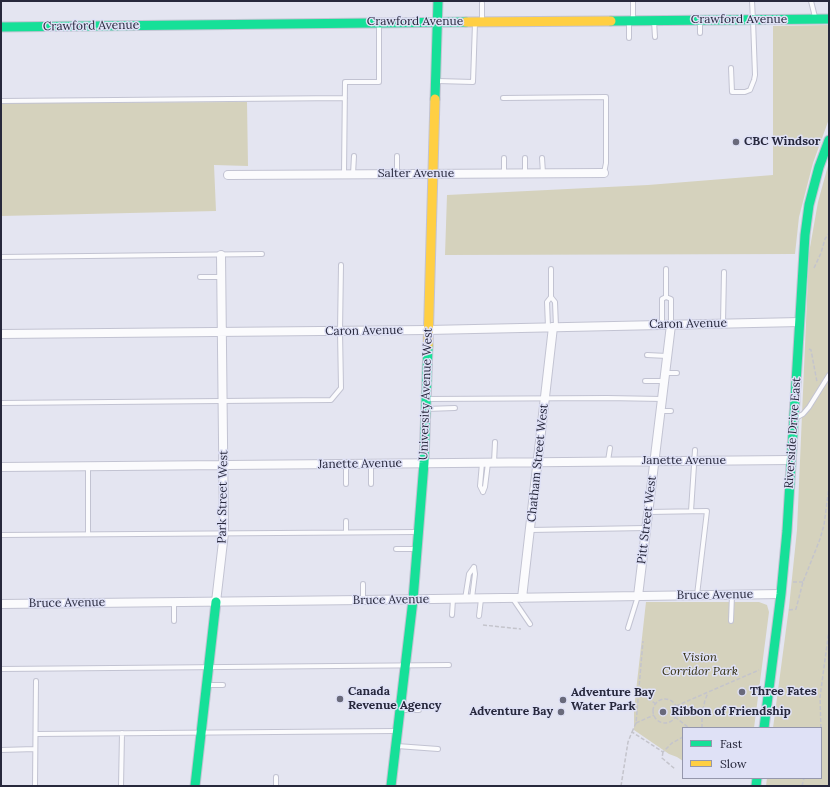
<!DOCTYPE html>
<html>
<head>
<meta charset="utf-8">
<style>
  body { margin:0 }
  #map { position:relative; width:830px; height:787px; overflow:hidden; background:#e4e5f1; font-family:Lora,serif }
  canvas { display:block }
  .frame { position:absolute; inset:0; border:2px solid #27283c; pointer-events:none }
  .legend { position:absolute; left:682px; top:727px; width:140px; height:52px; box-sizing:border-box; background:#dfe1f6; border:1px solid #9597ac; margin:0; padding:5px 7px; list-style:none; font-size:12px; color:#27283c }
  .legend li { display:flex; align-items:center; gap:8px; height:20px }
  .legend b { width:20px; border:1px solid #9597ac }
</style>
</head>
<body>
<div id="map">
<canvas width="830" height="787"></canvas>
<div class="frame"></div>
<ul class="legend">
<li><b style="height:5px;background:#16e098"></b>Fast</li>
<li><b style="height:5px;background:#ffcf43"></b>Slow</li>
</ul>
</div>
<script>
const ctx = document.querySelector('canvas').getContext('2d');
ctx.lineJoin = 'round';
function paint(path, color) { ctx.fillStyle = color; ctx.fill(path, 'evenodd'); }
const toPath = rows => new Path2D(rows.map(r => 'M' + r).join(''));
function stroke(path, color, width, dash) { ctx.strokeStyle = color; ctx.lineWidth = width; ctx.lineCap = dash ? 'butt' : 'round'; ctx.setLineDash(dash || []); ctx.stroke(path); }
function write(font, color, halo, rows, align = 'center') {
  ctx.font = font + ' Lora,serif'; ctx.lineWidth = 3; ctx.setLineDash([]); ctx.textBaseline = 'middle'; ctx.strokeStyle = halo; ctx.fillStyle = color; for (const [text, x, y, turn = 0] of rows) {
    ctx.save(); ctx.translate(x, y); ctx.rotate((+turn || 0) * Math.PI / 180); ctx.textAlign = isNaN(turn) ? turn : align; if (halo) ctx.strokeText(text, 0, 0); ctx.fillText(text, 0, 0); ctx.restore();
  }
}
paint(toPath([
  [829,25,829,119,813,163,799,217,795,254,445,255,447,195,648,185,773,175,773,26],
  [247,102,248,166,214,165,216,211,1,216,1,103],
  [829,162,829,786,766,786,767,778,821,778,821,728,773,728,789,607,797,530,809,253,818,202],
  [646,602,759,602,767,605,769,612,754,728,683,728,683,761,677,757,669,754,634,730,634,709]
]), '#d5d2bd');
const lane = toPath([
  [633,1,633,18],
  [811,1,815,17],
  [482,3,482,21],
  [654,21,655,37],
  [700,21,700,33],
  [629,38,629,21],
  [731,68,732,92,745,92,750,90,754,80,755,75,753,20,752,1],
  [438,81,473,82,475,23],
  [503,98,606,97,606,163,604,173],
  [1,101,345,98],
  [397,156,397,174],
  [504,158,504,173],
  [525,158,525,173],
  [542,158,543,173],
  [344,174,345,82,379,82,379,25],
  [353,174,354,156],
  [1,257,262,254],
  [551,269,551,297,555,302,556,327],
  [666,269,666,297],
  [200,277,221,277],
  [666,297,671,299,671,325],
  [723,323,724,272],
  [662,325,662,299,666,297],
  [548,327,547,302,551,297],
  [647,355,667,356],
  [665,373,677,373],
  [645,381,664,381],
  [426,399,607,398,662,399],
  [1,403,331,400,341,388,340,331,341,265],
  [426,409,455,408],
  [661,411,671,411],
  [796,418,803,414,809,407,829,375],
  [608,461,610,448],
  [494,462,495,442],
  [482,463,480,486,483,492],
  [346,464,346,484],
  [371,484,371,464],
  [483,492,485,487,488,463],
  [691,511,695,450],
  [649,512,707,511,697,595],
  [346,521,346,532],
  [530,530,646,528],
  [88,534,88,466],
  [1,535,417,532],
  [396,549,415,549],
  [363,584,363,600],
  [472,598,475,574,474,567],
  [465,599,469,574,474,567],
  [513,599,530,624],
  [174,602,174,621],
  [452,615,453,599],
  [479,616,481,599],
  [731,621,732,595],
  [628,628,638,596],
  [1,669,449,665],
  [207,685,223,685],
  [401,710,419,710],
  [36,734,395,731],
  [397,746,438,749],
  [1,750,35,749],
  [276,777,276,786],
  [35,786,36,681],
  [121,786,122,733]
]);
const street = toPath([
  [228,175,604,173],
  [1,334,428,330,800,322],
  [1,467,791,460],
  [638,596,671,325],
  [522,598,553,327],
  [216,602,224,533,221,255],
  [1,604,363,600,781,594]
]);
const fast = toPath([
  [611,21,829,19],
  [1,27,466,22],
  [435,99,438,1],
  [764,728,781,594,787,531,805,235,809,205,819,167,829,140],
  [195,786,216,602],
  [391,786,413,600,424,463,428,346],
  [756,786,757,778]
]);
const slow = toPath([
  [466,22,611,21],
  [428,346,435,99]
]);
stroke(lane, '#c2c3d2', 6);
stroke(street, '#c2c3d2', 10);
stroke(fast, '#c2c3d2', 11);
stroke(slow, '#c2c3d2', 11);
stroke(toPath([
  [814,268,821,253,825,239,829,233],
  [809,349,811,350,817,382],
  [793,582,803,582],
  [789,610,796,609,803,582,820,539,824,525,829,487],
  [483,625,521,629],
  [638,691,656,704],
  '653 711a12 12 0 1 1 24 0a12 12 0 1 1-24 0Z',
  [676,706,759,670],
  [675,717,689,728],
  [636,723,654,715],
  [702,728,702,714,705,700,708,693],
  [821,728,820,697,829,630],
  [632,732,636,723,643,641],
  [663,752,662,758,675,769],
  [621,786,628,742,632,732,663,752,672,743,683,737],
  [802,786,804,778]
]), '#c4c4cc', 1.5, [4, 2]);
stroke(lane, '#fbfbfd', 4);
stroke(street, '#fbfbfd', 8);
stroke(fast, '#16e098', 9);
stroke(slow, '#ffcf43', 9);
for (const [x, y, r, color] of [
  [736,142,4,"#696a7b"],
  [742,692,4,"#696a7b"],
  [340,699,4,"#696a7b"],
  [563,700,4,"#696a7b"],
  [561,712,4,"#696a7b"],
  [663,712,4,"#696a7b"]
]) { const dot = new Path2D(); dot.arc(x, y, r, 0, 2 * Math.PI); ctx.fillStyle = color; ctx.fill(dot); stroke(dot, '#dfe1f6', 1.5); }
write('12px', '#27283c', '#dfe1f6', [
  ["Crawford Avenue",739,20],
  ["Crawford Avenue",415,22],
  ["Crawford Avenue",91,26,-1],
  ["Salter Avenue",416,174],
  ["Caron Avenue",688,324,-1],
  ["Caron Avenue",364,331,-1],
  ["University Avenue West",426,394,-88],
  ["Riverside Drive East",793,433,-86],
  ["Janette Avenue",684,461],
  ["Chatham Street West",538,463,-84],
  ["Janette Avenue",360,464,-1],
  ["Park Street West",223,497,-89],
  ["Pitt Street West",647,520,-83],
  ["Bruce Avenue",715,595,-1],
  ["Bruce Avenue",391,600,-1],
  ["Bruce Avenue",67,603,-1]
]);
write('bold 12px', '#27283c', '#dfe1f6', [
  ["CBC Windsor",744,142],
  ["Canada",348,692],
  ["Revenue Agency",348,706],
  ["Three Fates",750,692],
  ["Adventure Bay",571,693],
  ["Water Park",571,707],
  ["Adventure Bay",553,712,"right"],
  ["Ribbon of Friendship",671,712]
], 'left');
write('italic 12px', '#332f11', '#dfe1f6', [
  ["Vision",700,658],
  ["Corridor Park",700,672]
]);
</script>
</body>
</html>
